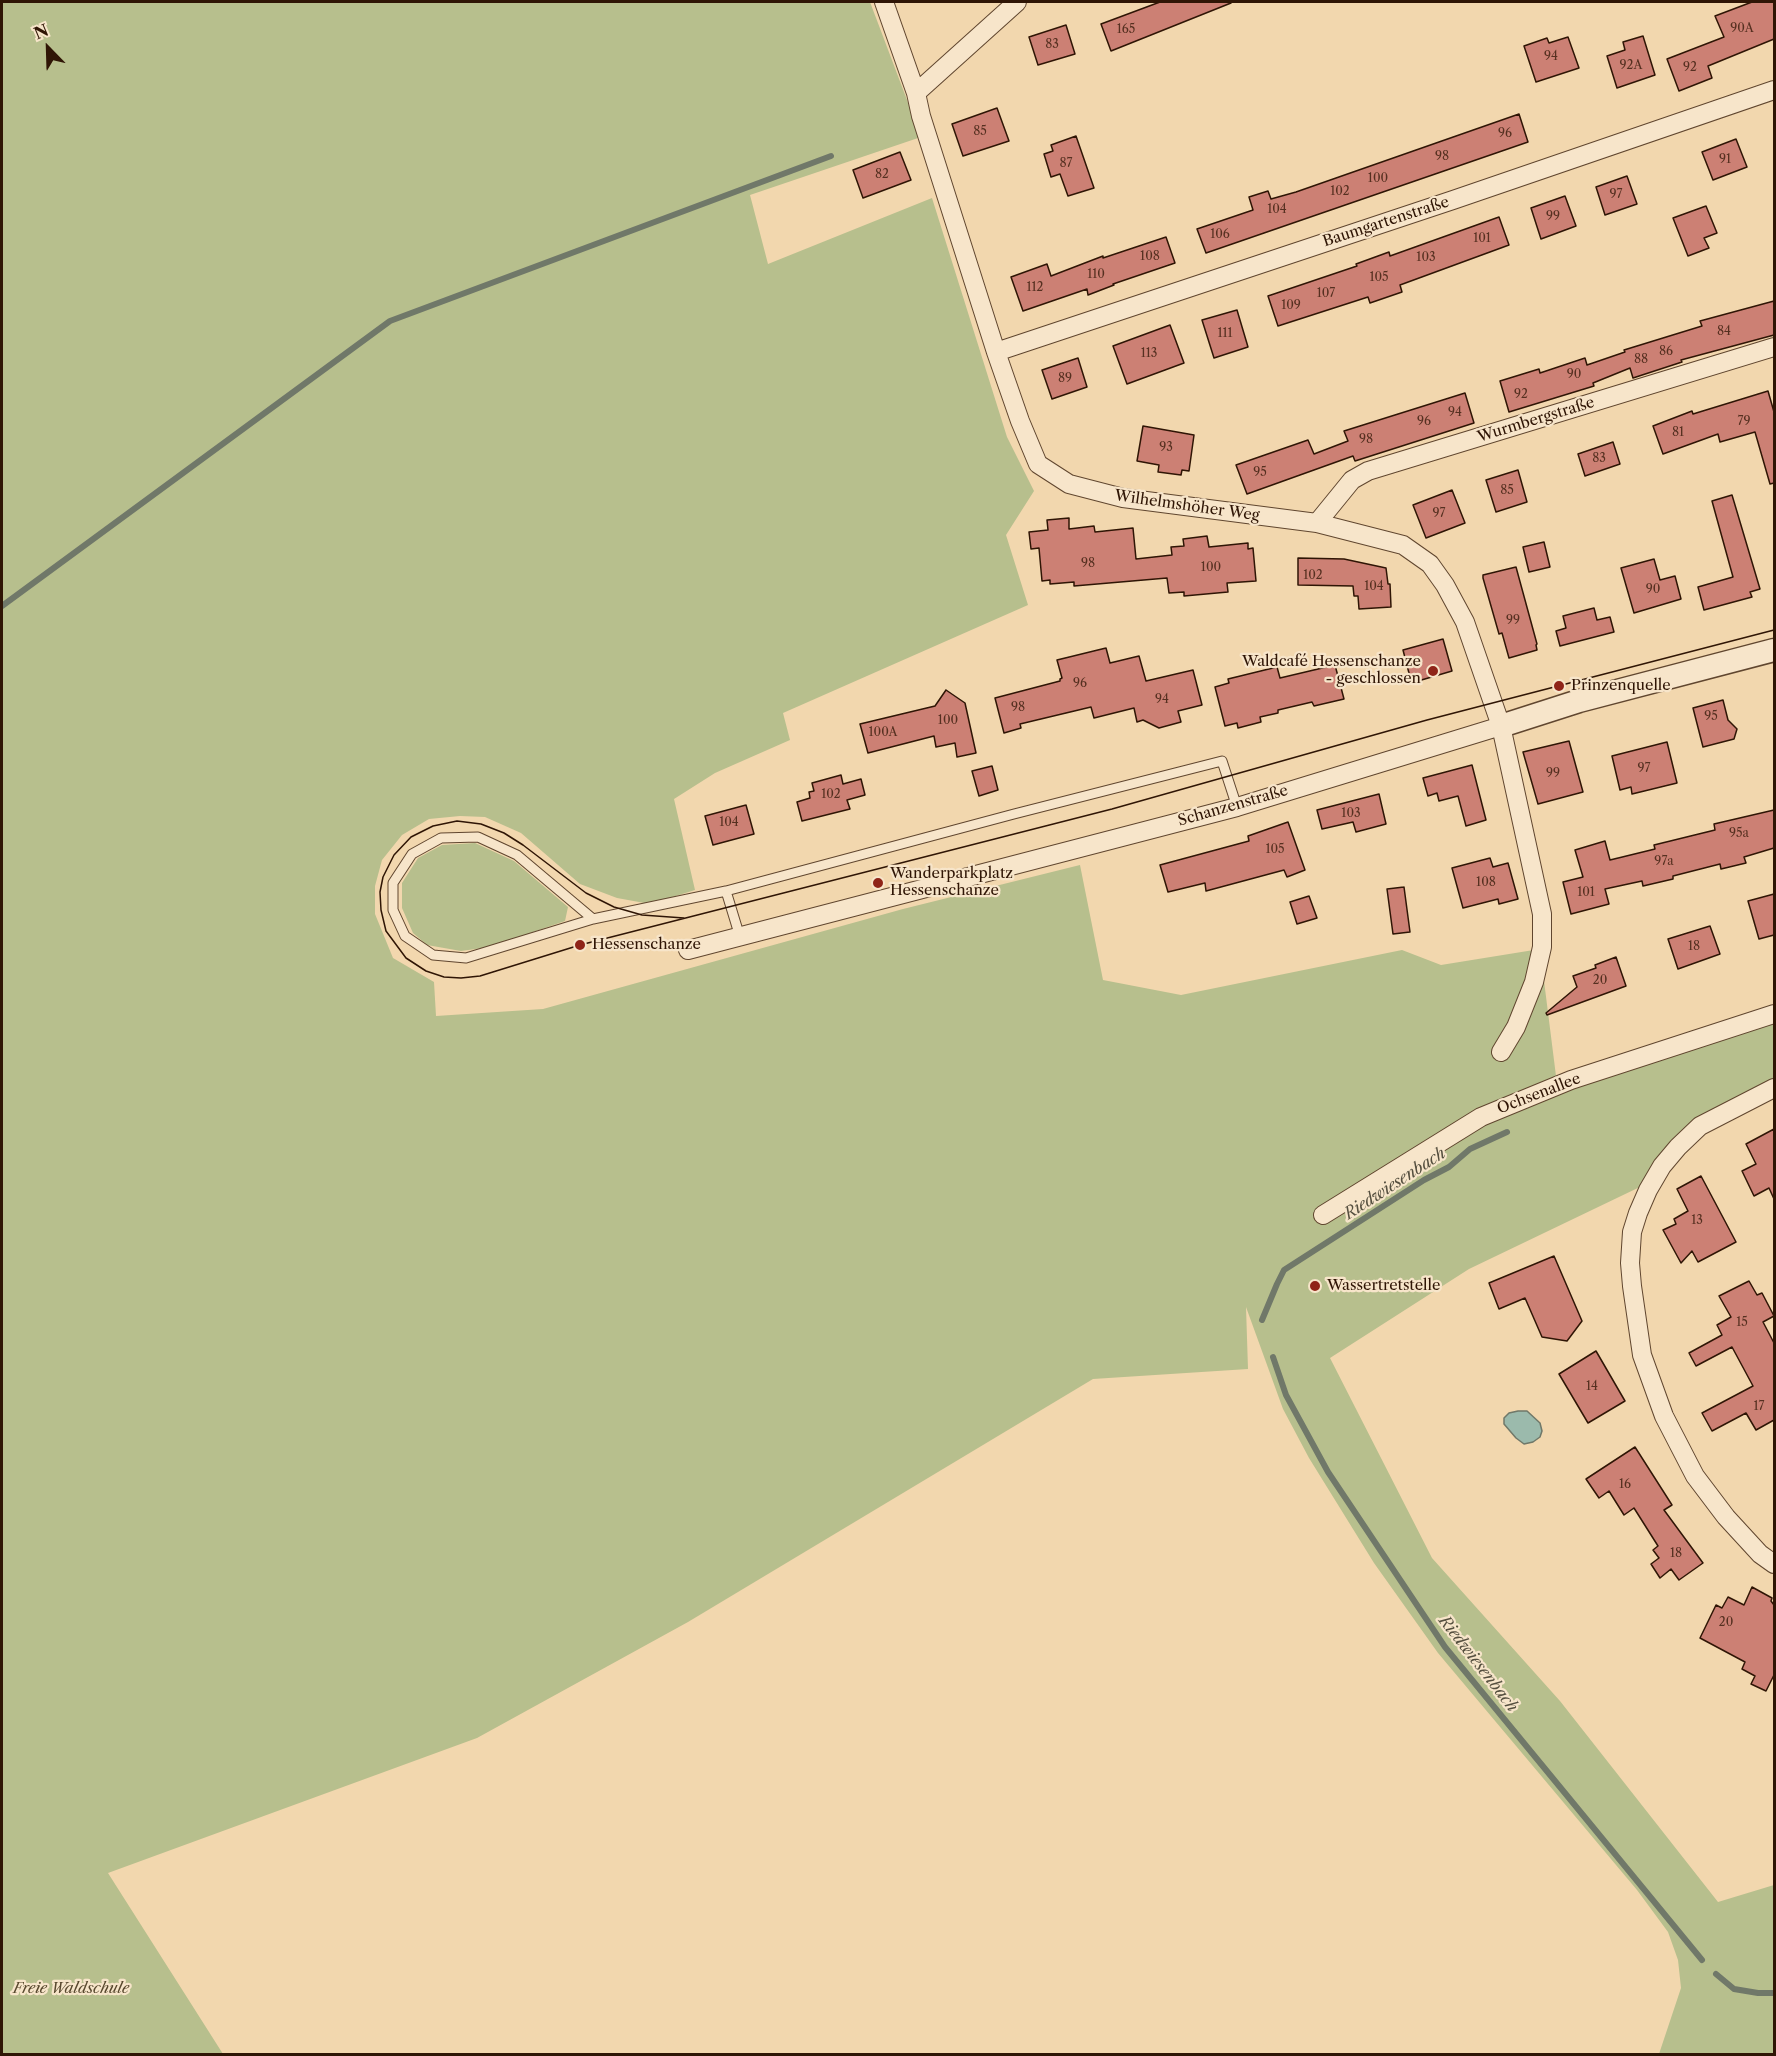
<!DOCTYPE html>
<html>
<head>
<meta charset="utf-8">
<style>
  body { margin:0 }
  #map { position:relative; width:1776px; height:2056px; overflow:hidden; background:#f2d7ae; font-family:"Libre Caslon Text",serif }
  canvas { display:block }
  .frame { position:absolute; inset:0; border:3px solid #2f1505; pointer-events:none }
  .north { position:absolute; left:18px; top:18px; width:60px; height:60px; -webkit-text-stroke:4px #f7e5ca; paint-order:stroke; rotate:337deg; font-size:16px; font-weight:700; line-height:24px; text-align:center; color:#2f1505 }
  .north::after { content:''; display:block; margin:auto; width:21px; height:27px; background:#2f1505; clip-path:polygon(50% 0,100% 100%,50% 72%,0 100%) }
</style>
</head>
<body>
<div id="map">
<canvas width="1776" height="2056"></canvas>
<div class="frame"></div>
<div class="north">N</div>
</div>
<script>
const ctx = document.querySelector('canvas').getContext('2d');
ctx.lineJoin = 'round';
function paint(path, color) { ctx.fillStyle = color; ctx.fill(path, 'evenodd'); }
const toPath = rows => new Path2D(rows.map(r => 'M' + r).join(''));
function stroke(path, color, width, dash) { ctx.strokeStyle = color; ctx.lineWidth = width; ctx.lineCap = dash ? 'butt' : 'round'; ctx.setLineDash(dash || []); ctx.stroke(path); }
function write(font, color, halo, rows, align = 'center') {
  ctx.font = font + ' "Libre Caslon Text",serif'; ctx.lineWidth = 4.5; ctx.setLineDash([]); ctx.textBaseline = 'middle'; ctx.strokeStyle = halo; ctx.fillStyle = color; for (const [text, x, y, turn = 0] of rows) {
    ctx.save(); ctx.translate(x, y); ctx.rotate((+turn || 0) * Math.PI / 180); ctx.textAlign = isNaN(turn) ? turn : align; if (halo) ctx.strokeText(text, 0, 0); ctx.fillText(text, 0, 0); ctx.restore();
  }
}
paint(toPath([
  [2,2,870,2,921,137,750,195,768,264,932,198,1007,437,1034,491,1006,535,1028,605,783,713,790,740,715,773,674,799,695,890,650,904,617,898,580,884,521,833,485,817,460,816,429,819,402,835,382,860,375,886,375,914,393,958,434,982,436,1016,543,1009,903,909,1080,865,1103,980,1181,995,1402,950,1441,965,1540,949,1557,1084,1774,1020,1774,1081,1745,1095,1644,1185,1469,1269,1330,1358,1432,1558,1560,1701,1718,1902,1774,1885,1774,2054,1659,2054,1681,1988,1678,1960,1668,1932,1637,1890,1438,1653,1374,1563,1309,1458,1283,1409,1246,1307,1248,1369,1093,1379,688,1622,477,1738,108,1873,223,2054,2,2054],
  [475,843,514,861,568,907,565,921,490,947,461,951,427,945,413,933,402,908,402,883,418,858,442,845]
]), '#b7bf8d');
const water = toPath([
  [1518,1411,1527,1411,1540,1423,1542,1431,1540,1437,1533,1442,1524,1444,1516,1438,1504,1424,1504,1418,1509,1413,1518,1411]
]);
paint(water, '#9bbaac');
stroke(water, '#707869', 1.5);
stroke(toPath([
  [2,606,390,321,831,156],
  [1262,1320,1277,1284,1284,1270,1424,1180,1449,1167,1470,1149,1507,1132],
  [1273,1357,1286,1395,1328,1472,1445,1647,1702,1960],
  [1716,1974,1734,1989,1758,1993,1774,1993]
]), '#707869', 6);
const building = toPath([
  [1160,2,1231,2,1231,3,1111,51,1101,24,1160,2],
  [1752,2,1774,2,1774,39,1708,66,1712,78,1679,91,1667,59,1724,37,1715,16,1752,2],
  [1066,25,1075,54,1038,65,1029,37,1066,25],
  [1643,36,1655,75,1617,88,1607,56,1625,50,1623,42,1643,36],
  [1568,37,1579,68,1536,82,1524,46,1547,38,1549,43,1568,37],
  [997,108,1009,141,963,156,952,124,997,108],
  [1519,114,1528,142,1206,253,1197,229,1253,210,1249,197,1268,191,1271,199,1296,192,1519,114],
  [1076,136,1094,188,1068,196,1060,174,1051,177,1044,154,1053,151,1051,145,1076,136],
  [1736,139,1747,167,1713,180,1702,152,1736,139],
  [900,152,911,180,863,198,853,170,900,152],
  [1627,176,1637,204,1605,215,1596,187,1627,176],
  [1565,196,1576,226,1541,239,1531,208,1565,196],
  [1706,206,1717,233,1704,238,1709,248,1688,256,1673,218,1706,206],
  [1499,217,1509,245,1400,285,1402,292,1370,303,1368,297,1278,326,1268,296,1357,266,1356,264,1389,252,1390,256,1499,217],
  [1166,237,1175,263,1113,284,1114,285,1088,295,1087,289,1023,311,1011,277,1047,264,1051,276,1103,256,1103,258,1166,237],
  [1774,301,1774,335,1681,360,1682,362,1633,378,1630,368,1593,383,1594,386,1509,412,1500,381,1539,369,1540,373,1585,358,1587,365,1625,352,1624,350,1702,326,1700,321,1774,301],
  [1237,310,1248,347,1214,358,1202,320,1237,310],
  [1170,325,1184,363,1127,384,1113,346,1170,325],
  [1078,358,1087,387,1052,399,1042,370,1078,358],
  [1768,391,1774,412,1774,483,1770,484,1755,432,1720,442,1718,434,1663,454,1653,426,1692,411,1693,414,1768,391],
  [1465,393,1474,423,1355,461,1353,456,1247,494,1236,465,1308,440,1314,454,1348,441,1344,431,1465,393],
  [1143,426,1194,435,1189,471,1182,470,1181,475,1158,472,1159,465,1137,461,1143,426],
  [1613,442,1620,464,1585,476,1578,454,1613,442],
  [1518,470,1527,502,1496,512,1486,480,1518,470],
  [1452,490,1465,523,1426,538,1413,505,1452,490],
  [1732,495,1760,589,1750,592,1752,597,1704,610,1698,587,1733,577,1712,501,1732,495],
  [1069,518,1069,529,1094,526,1095,532,1133,528,1136,559,1172,555,1171,547,1184,546,1183,539,1207,536,1209,547,1248,543,1248,549,1253,548,1256,581,1227,583,1228,592,1184,596,1184,592,1169,593,1167,578,1074,586,1074,582,1050,584,1050,580,1042,581,1039,548,1031,549,1029,532,1048,530,1047,520,1069,518],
  [1544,542,1550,567,1529,572,1523,547,1544,542],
  [1298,558,1344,559,1386,568,1388,584,1390,584,1391,607,1359,609,1358,596,1354,596,1353,586,1298,585,1298,558],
  [1654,559,1660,580,1675,576,1681,599,1634,613,1621,568,1654,559],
  [1516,567,1537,644,1536,645,1537,650,1509,658,1502,633,1499,634,1483,578,1483,575,1516,567],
  [1594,608,1597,620,1610,617,1614,632,1560,646,1556,631,1566,628,1563,616,1594,608],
  [1443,639,1452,671,1418,681,1416,676,1410,677,1403,650,1443,639],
  [1106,648,1110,663,1139,656,1146,681,1193,670,1202,705,1178,711,1181,722,1159,728,1143,720,1137,722,1134,708,1094,718,1091,707,1020,724,1021,728,1004,733,995,698,1060,681,1060,679,1062,678,1057,660,1106,648],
  [1335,665,1344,699,1314,706,1312,702,1278,710,1278,713,1260,717,1261,722,1238,728,1237,723,1225,726,1215,687,1229,683,1228,679,1277,667,1280,678,1335,665],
  [946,690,965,703,976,753,957,757,955,743,936,747,934,736,868,753,860,724,935,706,946,690],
  [1723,700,1728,720,1737,729,1734,739,1703,747,1693,708,1723,700],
  [1569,741,1583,792,1538,804,1523,752,1569,741],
  [1667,742,1677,783,1632,794,1631,787,1620,790,1612,756,1667,742],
  [1472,765,1486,820,1466,826,1458,796,1439,801,1437,793,1428,796,1423,778,1472,765],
  [992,766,998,790,979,796,972,771,992,766],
  [841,775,843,784,861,779,865,795,847,800,850,809,802,821,797,802,810,798,809,792,814,791,812,783,841,775],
  [1379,794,1386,824,1356,832,1353,822,1322,829,1317,810,1379,794],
  [746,805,754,834,713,845,705,816,746,805],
  [1774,810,1774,848,1744,857,1746,863,1721,869,1720,864,1673,876,1673,879,1643,886,1642,881,1605,889,1609,904,1571,914,1563,882,1583,877,1575,850,1605,841,1610,860,1655,849,1654,845,1715,830,1714,824,1774,810],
  [1288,822,1305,870,1287,877,1284,870,1206,891,1205,883,1168,892,1160,865,1249,841,1248,836,1288,822],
  [1490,858,1493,867,1508,863,1518,899,1499,904,1498,899,1463,908,1452,868,1490,858],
  [1404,887,1410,932,1393,934,1387,889,1404,887],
  [1774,894,1774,935,1759,939,1748,901,1774,894],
  [1309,896,1317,918,1297,924,1290,902,1309,896],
  [1710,926,1720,954,1678,969,1668,939,1710,926],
  [1616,957,1626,986,1547,1015,1546,1013,1577,987,1573,976,1596,968,1595,965,1616,957],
  [1774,1129,1774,1199,1769,1188,1754,1196,1742,1171,1756,1164,1746,1144,1774,1129],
  [1701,1176,1736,1242,1698,1262,1692,1251,1681,1263,1663,1230,1676,1224,1674,1219,1688,1211,1677,1189,1701,1176],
  [1554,1256,1582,1321,1567,1341,1542,1337,1525,1298,1499,1309,1489,1283,1554,1256],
  [1749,1281,1757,1295,1762,1293,1774,1316,1763,1322,1774,1343,1774,1420,1756,1430,1746,1413,1712,1431,1702,1413,1753,1386,1732,1347,1696,1366,1689,1353,1722,1335,1717,1325,1731,1317,1719,1296,1749,1281],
  [1596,1351,1625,1401,1588,1423,1559,1374,1596,1351],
  [1635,1447,1672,1505,1664,1510,1703,1563,1679,1580,1671,1569,1660,1578,1651,1564,1659,1558,1653,1550,1658,1546,1634,1508,1624,1515,1609,1491,1599,1498,1586,1479,1635,1447],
  [1752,1587,1772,1598,1771,1601,1774,1605,1774,1675,1766,1691,1751,1684,1755,1676,1742,1669,1745,1662,1700,1638,1716,1605,1722,1608,1728,1597,1744,1605,1752,1587]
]);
paint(building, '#cc8074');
stroke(building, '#2f1505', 1.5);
const service = toPath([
  [593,919,517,855,478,837,441,838,412,854,393,883,393,910,405,936,433,955,466,958,593,919,726,891],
  [740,937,726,891,1014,814,1222,761,1237,807]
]);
const minor = toPath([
  [884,2,916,93,921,116,996,352,1020,421,1038,464,1069,484,1123,498,1317,523,1403,545,1430,564,1445,585,1465,622,1501,726,1542,914,1542,947,1534,982,1516,1027,1501,1052],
  [916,93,1017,2],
  [996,352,1453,200,1774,90],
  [1317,523,1352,480,1368,471,1774,347],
  [688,950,1237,807,1501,726],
  [1774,1088,1700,1126,1678,1147,1662,1166,1648,1190,1638,1213,1632,1232,1630,1263,1632,1286,1642,1355,1664,1416,1695,1476,1726,1517,1760,1554,1774,1564],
  [1323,1215,1481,1117,1571,1080,1774,1014]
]);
const tertiary = toPath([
  [1501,726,1579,701,1774,650]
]);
stroke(service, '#60462f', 11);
stroke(minor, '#60462f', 20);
stroke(tertiary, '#60462f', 25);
stroke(service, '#f7e5ca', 9);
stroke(minor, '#f7e5ca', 18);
stroke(tertiary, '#f7e5ca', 22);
stroke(toPath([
  [684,918,642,915,614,907,586,893,523,845,504,833,481,824,457,821,433,826,411,837,394,855,383,877,380,892,381,910,386,931,406,958,426,971,444,977,461,978,480,976,580,945,1112,809,1427,720,1774,630]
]), '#2f1505', 1.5);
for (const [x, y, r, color] of [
  [1433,671,6,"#8f2418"],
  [1559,686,6,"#8f2418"],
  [878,883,6,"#8f2418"],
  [580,945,6,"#8f2418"],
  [1315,1286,6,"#8f2418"]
]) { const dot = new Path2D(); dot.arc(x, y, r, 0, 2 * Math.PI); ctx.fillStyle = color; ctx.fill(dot); stroke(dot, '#f7e5ca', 2); }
write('12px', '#563021', null, [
  ["90A",1742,29],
  ["165",1126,30],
  ["83",1052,45],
  ["94",1551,57],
  ["92A",1631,66],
  ["92",1690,68],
  ["85",980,132],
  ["96",1505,134],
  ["98",1442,157],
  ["91",1725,160],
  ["87",1066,164],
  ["82",882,175],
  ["100",1378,179],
  ["102",1340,192],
  ["97",1616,195],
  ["104",1277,210],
  ["99",1553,217],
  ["106",1220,235],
  ["101",1482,239],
  ["108",1150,257],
  ["103",1426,258],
  ["110",1096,275],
  ["105",1379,278],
  ["112",1035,288],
  ["107",1326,294],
  ["109",1291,306],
  ["84",1724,332],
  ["111",1225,334],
  ["86",1666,352],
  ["113",1149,354],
  ["88",1641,360],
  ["90",1574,375],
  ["89",1065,379],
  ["92",1521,395],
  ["94",1455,413],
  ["96",1424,422],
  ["79",1744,422],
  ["81",1678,433],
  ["98",1366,440],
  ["93",1166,448],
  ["83",1599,459],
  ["95",1260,473],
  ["85",1507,491],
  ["97",1439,514],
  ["98",1088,564],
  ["100",1211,568],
  ["102",1313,576],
  ["104",1374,587],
  ["90",1653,590],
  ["99",1513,621],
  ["96",1080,684],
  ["94",1162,700],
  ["98",1018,708],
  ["95",1711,717],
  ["100",948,721],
  ["100A",883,733],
  ["97",1644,769],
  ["99",1553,774],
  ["102",831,795],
  ["103",1351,814],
  ["104",729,823],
  ["95a",1739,834],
  ["105",1275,850],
  ["97a",1664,862],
  ["108",1486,883],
  ["101",1586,893],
  ["18",1694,947],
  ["20",1600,981],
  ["13",1697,1221],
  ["15",1742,1323],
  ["14",1592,1387],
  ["17",1759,1407],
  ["16",1625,1485],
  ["18",1676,1554],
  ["20",1726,1623]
]);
write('15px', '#2f1505', '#f7e5ca', [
  ["Baumgartenstraße",1386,222,-18],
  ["Wurmbergstraße",1536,420,-17],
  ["Wilhelmshöher Weg",1187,506,8],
  ["Schanzenstraße",1233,806,-16],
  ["Ochsenallee",1539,1094,-21]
]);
write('15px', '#2f1505', '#f7e5ca', [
  ["Waldcafé Hessenschanze",1421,662,"right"],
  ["- geschlossen",1421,679,"right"],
  ["Prinzenquelle",1571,686],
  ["Wanderparkplatz",890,874],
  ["Hessenschanze",890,891],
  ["Hessenschanze",592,945],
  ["Wassertretstelle",1327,1286]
], 'left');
write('italic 15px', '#58482e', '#f7e5ca', [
  ["Freie Waldschule",71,1989]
]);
write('italic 16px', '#554f3f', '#f7e5ca', [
  ["Riedwiesenbach",1395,1184,-33],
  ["Riedwiesenbach",1478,1664,52]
]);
</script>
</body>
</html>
